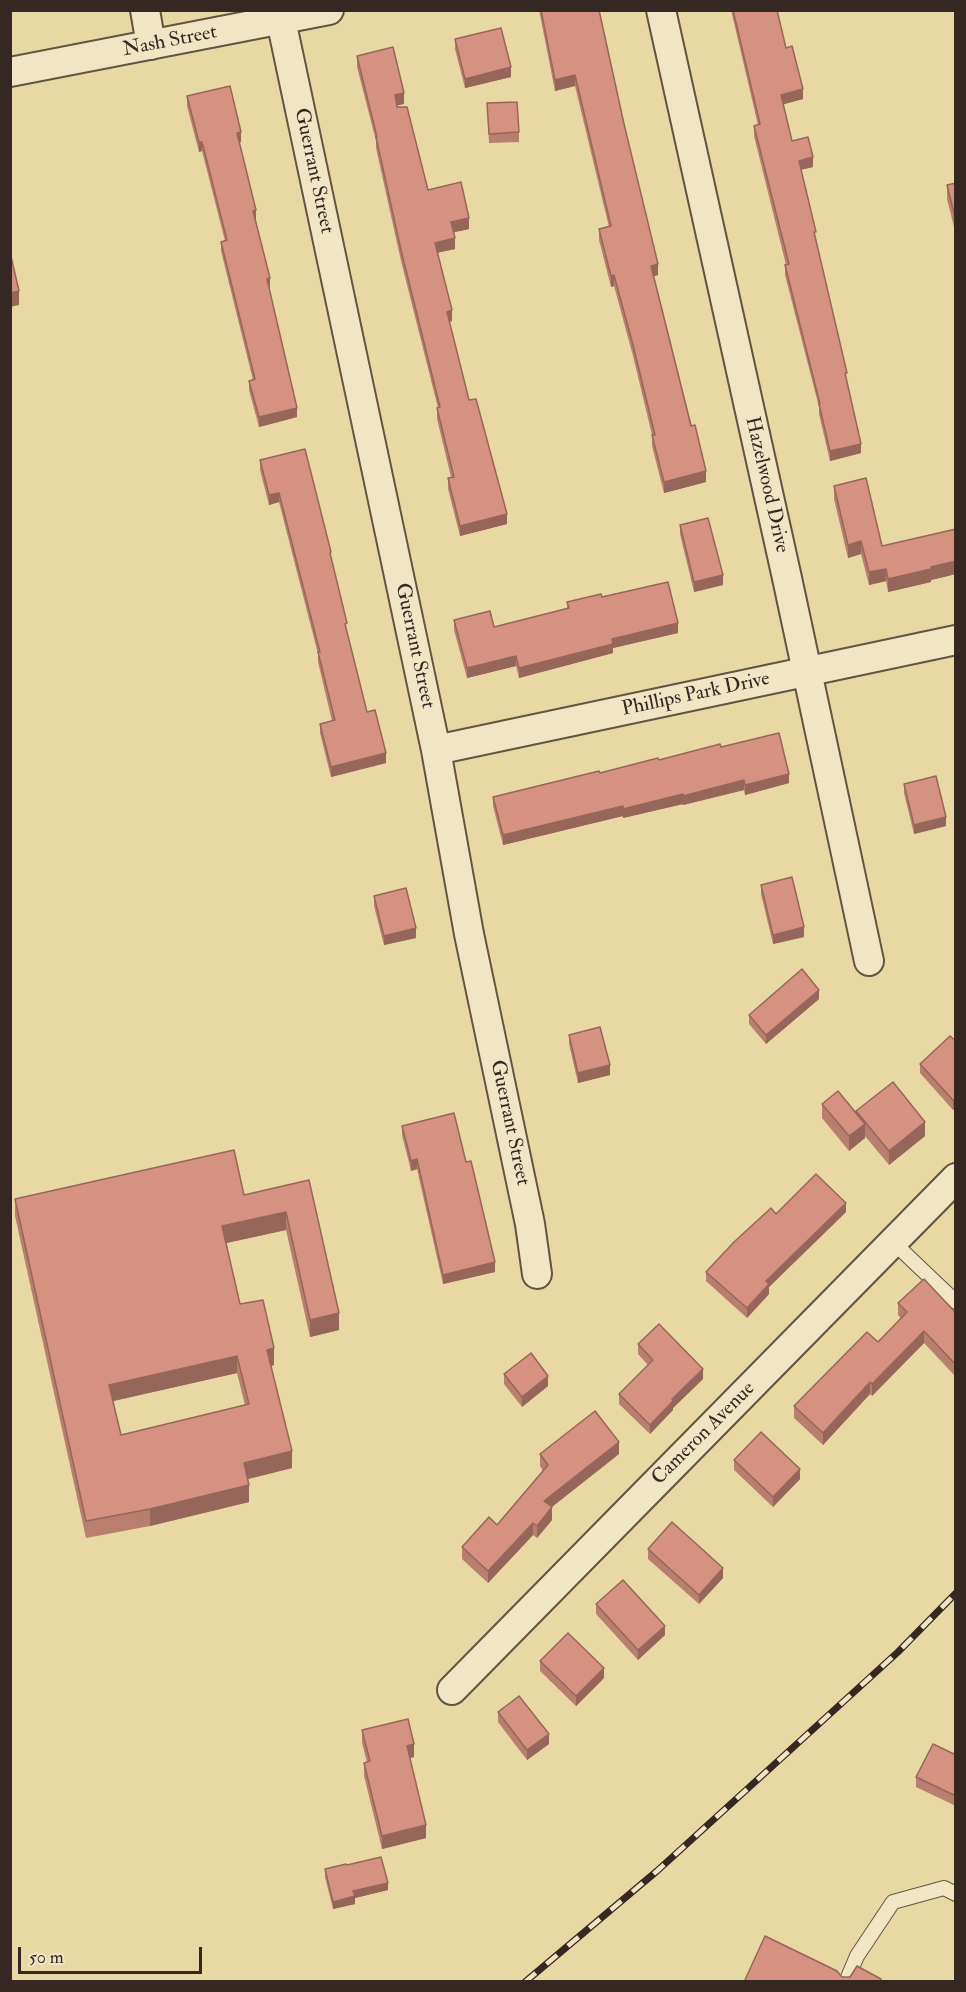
<!DOCTYPE html>
<html>
<head>
<meta charset="utf-8">
<style>
  body { margin:0 }
  #map { position:relative; width:966px; height:1992px; overflow:hidden; background:#e8d8a4; font-family:"IM FELL Double Pica",serif }
  canvas { display:block }
  .frame { position:absolute; inset:0; border:12px solid #352822; pointer-events:none }
  .scale { position:absolute; left:18px; top:1947px; width:184px; height:27px; box-sizing:border-box; border:3px solid #352822; border-top:0; padding-left:8px; font-size:18px; line-height:21px; white-space:nowrap; color:#352822; -webkit-text-stroke:4px #f0e6c4; paint-order:stroke }
</style>
</head>
<body>
<div id="map">
<canvas width="966" height="1992"></canvas>
<div class="frame"></div>
<div class="scale">50 m</div>
</div>
<script>
const ctx = document.querySelector('canvas').getContext('2d');
ctx.lineJoin = 'round';
const toPath = rows => new Path2D(rows.map(r => 'M' + r).join(''));
function stroke(path, color, width, dash) { ctx.strokeStyle = color; ctx.lineWidth = width; ctx.lineCap = dash ? 'butt' : 'round'; ctx.setLineDash(dash || []); ctx.stroke(path); }
function paint(path, color) { ctx.fillStyle = color; ctx.fill(path, 'evenodd'); }
function write(font, color, halo, rows, align = 'center') {
  ctx.font = font + ' "IM FELL Double Pica",serif'; ctx.lineWidth = 5; ctx.setLineDash([]); ctx.textBaseline = 'middle'; ctx.strokeStyle = halo; ctx.fillStyle = color; for (const [text, x, y, turn = 0] of rows) {
    ctx.save(); ctx.translate(x, y); ctx.rotate((+turn || 0) * Math.PI / 180); ctx.textAlign = isNaN(turn) ? turn : align; if (halo) ctx.strokeText(text, 0, 0); ctx.fillText(text, 0, 0); ctx.restore();
  }
}
const service = toPath([
  [893,1242,956,1302],
  [846,1982,857,1956,893,1902,944,1888,956,1894]
]);
const minor = toPath([
  [145,10,151,45],
  [661,10,787,578,869,961],
  [281,20,436,750,469,934,530,1224,537,1274],
  [10,72,329,10],
  [436,750,956,640],
  [452,1690,956,1178]
]);
stroke(service, '#625442', 16);
stroke(minor, '#625442', 32);
stroke(service, '#f0e6c4', 14);
stroke(minor, '#f0e6c4', 28);
const rail = toPath([
  [525,1982,657,1871,898,1652,956,1593]
]);
stroke(rail, '#352822', 7);
stroke(rail, '#f0e6c4', 4.5, [14]);
paint(toPath([
  [539,10,599,10,658,275,654,276,706,482,664,493,652,446,652,435,633,356,614,286,611,287,599,240,599,229,609,227,575,86,555,91],
  [731,10,777,10,786,48,803,99,783,104,792,141,813,167,801,170,847,382,861,453,830,461,819,414,819,407,785,275,785,265,786,265,754,136,754,126,758,125],
  [455,39,511,77,465,88,455,49],
  [357,56,404,104,397,105,428,190,469,229,454,232,455,249,437,253,452,321,449,322,469,400,507,524,460,536,448,489,448,478,451,477,437,419,437,408,438,408,401,261,376,148,376,141,357,67],
  [187,96,241,142,239,142,270,287,269,288,297,417,259,427,249,390,249,381,253,380,221,251,221,242,225,241,202,151,199,152,187,106],
  [487,103,519,132,519,142,489,143],
  [956,183,956,231,955,231,947,199,947,185],
  [260,460,331,559,347,633,367,712,386,763,331,777,320,733,320,724,332,721,318,662,318,654,279,502,269,505,260,470],
  [834,486,882,546,956,529,956,574,931,580,931,582,888,592,886,581,869,585,861,554,848,558,834,499],
  [680,525,723,585,694,592,680,534],
  [602,597,678,633,613,648,613,653,519,678,516,666,467,678,454,630,454,620,494,627,567,608,567,602],
  [721,747,789,783,745,795,744,790,683,805,683,804,623,818,623,816,503,845,493,806,493,797,659,760],
  [904,784,946,826,914,834,904,793],
  [761,885,804,937,773,944,761,894],
  [374,896,416,938,384,945,374,906],
  [819,999,766,1044,749,1024,749,1015],
  [569,1035,610,1075,578,1083,569,1044],
  [956,1041,953,1110,920,1073,920,1064],
  [822,1104,856,1113,856,1111,925,1136,889,1165,865,1136,865,1138,849,1151,822,1118],
  [402,1126,495,1272,443,1284,417,1169,411,1171,402,1135],
  [309,1180,339,1330,310,1337,286,1230,226,1243,240,1304,274,1365,271,1366,292,1468,248,1479,249,1502,150,1526,86,1538,15,1216,15,1199,244,1195],
  [237,1373,245,1405,121,1435,113,1401],
  [846,1212,769,1287,769,1294,747,1318,706,1281,706,1272,776,1214],
  [898,1303,956,1313,956,1377,924,1343,872,1396,870,1394,823,1445,794,1418,794,1406,878,1342,901,1318,898,1315],
  [638,1344,703,1379,673,1408,673,1410,650,1434,619,1404,619,1394,648,1365,638,1354],
  [504,1374,548,1386,522,1407,504,1384],
  [540,1454,619,1454,552,1507,552,1520,537,1538,533,1535,488,1583,462,1559,462,1547,497,1525,543,1471,540,1466],
  [734,1460,800,1479,773,1507,734,1470],
  [648,1549,723,1578,699,1604,648,1559],
  [596,1604,665,1635,638,1660,596,1614],
  [540,1661,604,1678,576,1706,540,1671],
  [498,1712,549,1744,527,1760,498,1722],
  [362,1730,414,1757,410,1758,426,1838,382,1849,364,1776,364,1763,367,1762,362,1743],
  [956,1755,956,1806,916,1787,916,1777],
  [347,1865,388,1890,355,1898,355,1904,333,1909,325,1877,325,1869]
]), '#b87e6e');
paint(toPath([
  [511,67,511,77,465,88,465,79],
  [575,75,575,86,555,91,555,80],
  [803,89,803,99,781,105,781,95],
  [404,93,404,104,395,106,395,95],
  [241,132,241,142,237,143,237,133],
  [199,142,202,142,202,151,199,152],
  [813,157,813,167,799,170,799,161],
  [256,210,256,220,253,221,253,211],
  [956,216,956,231,955,231,955,217],
  [469,218,469,229,451,233,451,222],
  [455,238,455,249,435,253,435,243],
  [658,264,658,275,651,277,651,266],
  [614,275,614,286,611,287,611,276],
  [270,278,270,287,267,288,267,279],
  [19,291,19,305,10,307,10,293],
  [452,310,452,321,447,323,447,312],
  [297,408,297,417,259,427,259,417],
  [861,444,861,453,830,461,830,451],
  [706,471,706,482,664,493,664,482],
  [279,493,279,502,269,505,269,495],
  [507,514,507,524,460,536,460,526],
  [861,541,861,554,848,558,848,545],
  [956,561,956,574,931,580,931,582,888,592,888,579,931,567],
  [886,569,886,581,869,585,869,572],
  [723,575,723,585,694,592,694,582],
  [678,623,678,633,613,648,613,653,519,678,519,668,612,639],
  [516,656,516,666,467,678,467,668],
  [386,753,386,763,331,777,331,767],
  [789,774,789,783,745,795,745,785],
  [744,780,744,790,683,805,683,796],
  [683,794,683,804,623,818,623,809],
  [623,806,623,816,503,845,503,835],
  [946,817,946,826,914,834,914,825],
  [804,927,804,937,773,944,773,935],
  [416,928,416,938,384,945,384,936],
  [819,990,819,999,766,1044,766,1035],
  [610,1065,610,1075,578,1083,578,1073],
  [956,1098,956,1108,953,1110,953,1100],
  [925,1122,925,1136,889,1165,889,1151],
  [865,1124,865,1138,849,1151,849,1136],
  [417,1159,417,1169,411,1171,411,1161],
  [846,1203,846,1212,769,1287,769,1294,747,1318,747,1308,766,1281],
  [286,1212,286,1230,222,1244,222,1226],
  [495,1262,495,1272,443,1284,443,1275],
  [339,1313,339,1330,310,1337,310,1320],
  [924,1331,924,1343,872,1396,872,1384],
  [274,1348,274,1365,267,1367,267,1350],
  [237,1356,237,1373,109,1402,109,1385],
  [703,1369,703,1379,673,1408,673,1410,650,1434,650,1425,672,1399],
  [548,1376,548,1386,522,1407,522,1397],
  [870,1382,870,1394,823,1445,823,1433],
  [619,1442,619,1454,544,1513,544,1501],
  [292,1451,292,1468,244,1480,244,1463],
  [800,1469,800,1479,773,1507,773,1497],
  [249,1485,249,1502,150,1526,150,1509],
  [552,1507,552,1520,537,1538,537,1526],
  [533,1523,533,1535,488,1583,488,1571],
  [723,1568,723,1578,699,1604,699,1595],
  [665,1626,665,1635,638,1660,638,1650],
  [604,1668,604,1678,576,1706,576,1696],
  [549,1734,549,1744,527,1760,527,1750],
  [414,1744,414,1757,407,1759,407,1746],
  [426,1825,426,1838,382,1849,382,1836],
  [388,1883,388,1890,355,1898,355,1904,333,1909,333,1902,353,1891]
]), '#96665a');
const building = toPath([
  [541,10,599,10,624,124,658,264,651,266,691,426,695,425,706,471,664,482,652,435,655,435,633,345,614,275,611,276,599,229,611,226,575,75,555,80,541,10],
  [733,10,777,10,786,48,792,46,803,89,781,95,792,141,808,137,813,157,799,161,816,232,814,232,847,373,845,373,861,444,830,451,819,404,820,404,785,265,789,264,754,126,760,124,733,10],
  [501,28,511,67,465,79,455,39,501,28],
  [393,47,404,93,395,95,397,107,407,107,428,190,461,182,469,218,451,222,455,238,435,243,452,310,447,312,469,400,476,399,507,514,460,526,448,478,454,477,437,408,440,407,401,250,376,137,377,137,357,56,393,47],
  [230,86,241,132,237,133,256,210,253,211,270,278,267,279,297,408,259,417,249,381,255,379,221,242,227,240,202,142,199,142,187,96,230,86],
  [517,102,519,132,489,134,487,103,517,102],
  [956,183,956,216,955,217,947,185,956,183],
  [10,252,19,291,10,293,10,252],
  [305,449,331,552,330,553,347,623,345,624,367,712,375,710,386,753,331,767,320,724,335,720,318,652,320,652,279,493,269,495,260,460,305,449],
  [866,478,882,546,956,529,956,561,931,567,931,569,888,579,886,569,869,572,861,541,848,545,834,486,866,478],
  [708,518,723,575,694,582,680,525,708,518],
  [668,582,678,623,612,639,613,644,519,668,516,656,467,668,454,620,490,611,494,627,569,608,567,602,601,594,602,597,668,582],
  [779,733,789,774,745,785,744,780,683,796,683,794,623,809,623,806,503,835,493,797,599,771,600,773,658,758,659,760,720,744,721,747,779,733],
  [936,776,946,817,914,825,904,784,936,776],
  [792,877,804,927,773,935,761,885,792,877],
  [406,888,416,928,384,936,374,896,406,888],
  [802,969,819,990,766,1035,749,1015,802,969],
  [600,1027,610,1065,578,1073,569,1035,600,1027],
  [950,1036,956,1041,956,1098,953,1100,920,1064,950,1036],
  [893,1082,925,1122,889,1151,856,1111,893,1082],
  [838,1091,865,1124,849,1136,822,1104,838,1091],
  [454,1113,466,1162,471,1161,495,1262,443,1275,417,1159,411,1161,402,1126,454,1113],
  [234,1150,244,1195,309,1180,339,1313,310,1320,286,1212,222,1226,240,1304,263,1300,274,1348,267,1350,292,1451,244,1463,249,1485,150,1509,86,1521,15,1199,234,1150],
  [237,1356,249,1404,121,1435,109,1385,237,1356],
  [816,1174,846,1203,766,1281,769,1284,747,1308,706,1272,734,1242,771,1208,776,1214,816,1174],
  [924,1279,956,1313,956,1365,924,1331,872,1384,870,1382,823,1433,794,1406,867,1332,878,1342,907,1312,898,1303,924,1279],
  [659,1324,703,1369,672,1399,673,1401,650,1425,619,1394,653,1360,638,1344,659,1324],
  [531,1353,548,1376,522,1397,504,1374,531,1353],
  [595,1411,619,1442,544,1501,552,1507,537,1526,533,1523,488,1571,462,1547,489,1517,497,1525,548,1465,540,1454,595,1411],
  [761,1432,800,1469,773,1497,734,1460,761,1432],
  [672,1522,723,1568,699,1595,648,1549,672,1522],
  [623,1580,665,1626,638,1650,596,1604,623,1580],
  [568,1633,604,1668,576,1696,540,1661,568,1633],
  [519,1696,549,1734,527,1750,498,1712,519,1696],
  [408,1719,414,1744,407,1746,426,1825,382,1836,364,1763,370,1761,362,1730,408,1719],
  [933,1744,956,1755,956,1796,916,1777,933,1744],
  [381,1857,388,1883,353,1891,355,1896,333,1902,325,1869,346,1864,347,1865,381,1857],
  [765,1936,837,1971,842,1977,850,1977,857,1966,881,1979,880,1982,744,1982,765,1936]
]);
paint(building, '#d69280');
stroke(building, '#96665a', 1.5);
write('20px', '#352822', '#f0e6c4', [
  ["Nash Street",170,42,-11],
  ["Guerrant Street",313,171,78],
  ["Hazelwood Drive",766,485,77],
  ["Guerrant Street",414,646,78],
  ["Phillips Park Drive",696,695,-12],
  ["Guerrant Street",509,1123,78],
  ["Cameron Avenue",704,1434,-45]
]);
</script>
</body>
</html>
